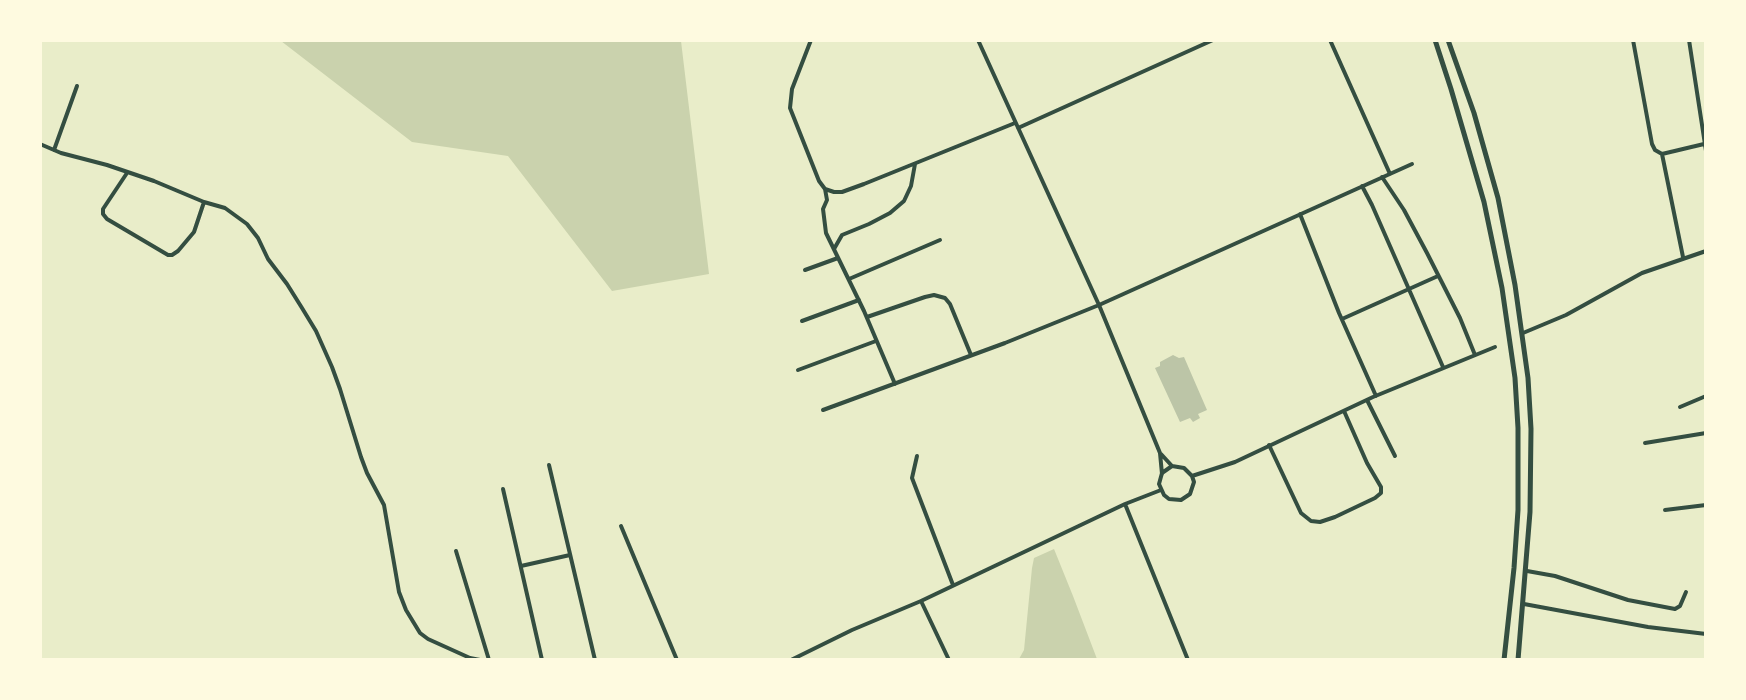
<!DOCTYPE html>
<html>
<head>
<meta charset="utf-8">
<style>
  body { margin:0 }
  #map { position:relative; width:1746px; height:700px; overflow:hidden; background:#e9edc9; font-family:"Golos Text",sans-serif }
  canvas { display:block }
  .frame { position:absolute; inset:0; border:42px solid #fefae0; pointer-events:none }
</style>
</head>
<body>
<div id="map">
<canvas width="1746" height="700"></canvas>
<div class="frame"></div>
</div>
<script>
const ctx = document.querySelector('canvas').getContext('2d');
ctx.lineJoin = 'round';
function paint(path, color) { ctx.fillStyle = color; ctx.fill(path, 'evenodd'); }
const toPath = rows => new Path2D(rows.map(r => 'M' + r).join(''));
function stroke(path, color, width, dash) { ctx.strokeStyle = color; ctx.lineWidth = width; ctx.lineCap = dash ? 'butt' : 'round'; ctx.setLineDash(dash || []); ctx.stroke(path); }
paint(toPath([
  [281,41,681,41,709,274,612,291,508,156,412,142],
  [1054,549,1073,596,1097,659,1019,659,1024,650,1032,568,1034,558]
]), '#cad2ad');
paint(toPath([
  [1173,355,1179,358,1184,357,1207,410,1198,414,1200,418,1193,422,1190,418,1180,422,1155,368,1160,366,1160,362]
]), '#bcc5a7');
stroke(toPath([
  [811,40,792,89,790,108,819,181,825,189,827,200,823,209,826,233,864,311,895,384],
  [978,40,1099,305,1160,453,1162,474],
  [1330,40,1390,174],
  [1633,40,1652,144,1655,150,1662,154,1704,144],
  [1689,40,1706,151],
  [1018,128,1213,40],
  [40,144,61,153,107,165,154,181,204,202,225,208,247,224,258,238,268,259,287,284,302,308,316,331,332,367,340,389,361,457,367,473,384,505,399,592,406,610,420,633,428,639,470,658,480,660],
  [54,150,77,86],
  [1662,154,1683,257],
  [127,173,103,209,103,214,107,219,168,255,172,255,178,251,194,232,204,202],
  [1382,177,1404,210,1427,253,1460,318,1475,355],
  [1362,186,1372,205,1443,367],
  [825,189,834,192,842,192,864,184,1015,123],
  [1300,214,1339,313,1376,396],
  [834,249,842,235,869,224,890,213,904,201,911,186,915,164],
  [805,270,838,258],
  [849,279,940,240],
  [867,317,925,297,934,295,945,298,950,304,971,355],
  [1342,319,1438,276],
  [802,321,859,300],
  [1523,333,1566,315,1642,273,1706,251],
  [798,370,876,341],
  [1367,400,1395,456],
  [1680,407,1706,396],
  [823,410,1005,343,1099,305,1412,164],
  [1645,443,1706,433],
  [1269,445,1301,513,1311,521,1320,522,1335,517,1375,498,1381,493,1381,487,1367,463,1344,411],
  [1161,454,1172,466,1184,468,1192,476,1194,482,1190,494,1181,500,1169,499,1164,495,1159,484,1162,473,1172,466],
  [917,456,912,478,953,585],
  [549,465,595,660],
  [1192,476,1235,462,1373,397,1495,347],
  [503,489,542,660],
  [1125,504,1188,660],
  [1665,510,1706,505],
  [621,526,677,660],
  [456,551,489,660],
  [521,566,570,555],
  [1527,571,1555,576,1628,600,1675,609,1680,606,1686,592],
  [921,601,949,660],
  [1524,604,1648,627,1706,634],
  [791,660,852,630,921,601,1125,504,1161,490]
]), '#344e41', 4);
stroke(toPath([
  [1435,40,1451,89,1484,202,1502,288,1515,378,1518,428,1518,510,1514,568,1504,660],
  [1448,40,1474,113,1498,198,1515,285,1528,378,1531,429,1530,512,1518,660]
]), '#344e41', 5);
</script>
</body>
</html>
